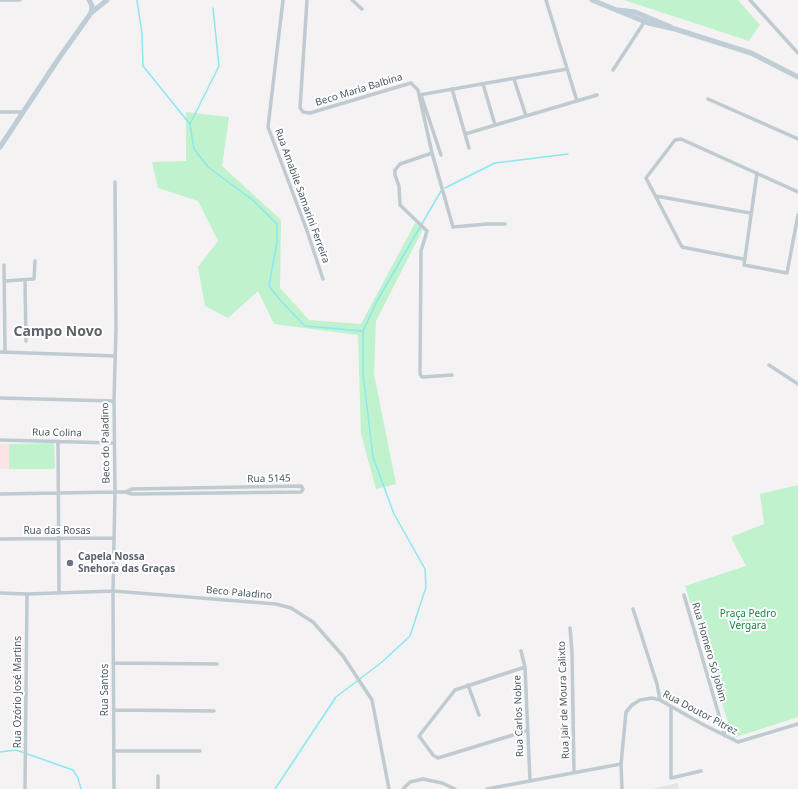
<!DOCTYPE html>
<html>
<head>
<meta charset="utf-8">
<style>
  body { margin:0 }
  canvas { display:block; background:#f4f2f2 }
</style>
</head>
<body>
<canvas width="798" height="789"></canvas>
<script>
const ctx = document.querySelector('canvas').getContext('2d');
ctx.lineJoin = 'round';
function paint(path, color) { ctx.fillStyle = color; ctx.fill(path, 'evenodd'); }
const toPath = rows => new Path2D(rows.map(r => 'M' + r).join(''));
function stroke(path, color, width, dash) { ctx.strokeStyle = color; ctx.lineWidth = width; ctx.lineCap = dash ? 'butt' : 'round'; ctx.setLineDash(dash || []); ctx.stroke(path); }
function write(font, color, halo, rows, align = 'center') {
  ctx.font = font + ' "Noto Sans",sans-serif'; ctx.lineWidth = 4; ctx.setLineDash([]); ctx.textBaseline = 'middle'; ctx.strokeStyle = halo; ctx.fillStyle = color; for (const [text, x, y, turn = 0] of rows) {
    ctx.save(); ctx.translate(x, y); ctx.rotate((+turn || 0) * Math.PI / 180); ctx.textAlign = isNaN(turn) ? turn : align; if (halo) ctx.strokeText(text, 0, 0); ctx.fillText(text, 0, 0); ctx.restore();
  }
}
paint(toPath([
  [677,783,679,789,652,789]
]), '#e5e3e4');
paint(toPath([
  [0,444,9,444,9,469,0,469]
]), '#fce4e4');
paint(toPath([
  [624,0,738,0,760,25,749,41],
  [186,112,229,117,222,166,281,220,280,288,309,320,361,324,415,223,423,229,376,321,374,374,396,484,376,489,361,434,358,335,274,324,258,291,228,318,205,306,198,267,218,241,198,201,158,188,152,162,186,161],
  [54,443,55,469,9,469,9,444],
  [798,485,798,717,733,738,685,586,746,566,731,537,764,524,760,494]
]), '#c0f2cd');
stroke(toPath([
  [137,0,142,34,143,66,189,123],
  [213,8,219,66,190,124,194,149,208,167,254,201,277,224,277,242,269,286,281,301,305,326,363,331],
  [445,188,495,163,568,154],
  [0,752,16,750,73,770,78,778,81,789],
  [275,789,336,697,382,662,410,636,426,587,425,569,394,514,373,457,363,374,363,331,377,301,441,191]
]), '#8ce7f0', 1.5);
stroke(toPath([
  [0,0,20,0],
  [283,0,268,127,306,228,323,279],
  [307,0,300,108,303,112,310,113,411,83,418,90,432,153,453,227,487,224,505,224],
  [352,0,362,9],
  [546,0,577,101],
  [750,0,798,53],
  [613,70,645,21],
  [514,79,526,116],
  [483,84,495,125],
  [452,89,469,148],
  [419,95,567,69],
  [421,95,441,155],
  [708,99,798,139],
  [0,112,23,112],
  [465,134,597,95],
  [432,153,400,164,395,170,395,175,399,186,400,205,427,231,421,251,420,374,422,377,452,375],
  [757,173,744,265,787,273,798,215],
  [656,196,750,213],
  [743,259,682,247,646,178,675,140,681,139,798,192],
  [4,265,5,352],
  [5,281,34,279,35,261],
  [25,281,26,341],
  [0,352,115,356],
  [769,365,798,384],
  [0,398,114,401],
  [0,440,114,443],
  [58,441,59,593],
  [0,494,115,492,125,492,132,489,301,486,303,489,301,492,132,494,125,492],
  [0,539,114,538],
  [0,593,27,594,113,591,276,604,291,608,313,622,343,656,372,700,389,789],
  [684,595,725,736],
  [633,609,657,684,660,700],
  [570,628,572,652,574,772],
  [521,651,525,667,530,781],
  [113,663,217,664],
  [525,667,455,690,419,736,433,755,438,758,526,731],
  [468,685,479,715],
  [671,707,671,778,701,771],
  [114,710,214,711],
  [114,751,200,751],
  [25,789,27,594],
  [114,789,113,591,115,492,114,401,116,328,115,182],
  [158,789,158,776],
  [403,789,410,782,423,779,442,783,455,789],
  [487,789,621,764],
  [622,789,621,764,626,712,632,705,640,700,652,698,660,700,702,724,738,742,798,724]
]), '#bfcbd1', 3.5);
stroke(toPath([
  [89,0,92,6,91,13],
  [592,0,648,23,675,29,751,53,798,77],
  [619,10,635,12,671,27],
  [0,147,59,58,91,13,107,0]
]), '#bfcdd6', 5);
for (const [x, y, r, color] of [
  [70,563,4,"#6b7280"]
]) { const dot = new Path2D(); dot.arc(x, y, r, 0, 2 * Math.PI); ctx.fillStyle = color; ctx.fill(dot); stroke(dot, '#fff', 1.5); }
write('10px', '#495860', '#fff', [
  ["Beco Maria Balbina",359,90,-17],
  ["Rua Amabile Samarini Ferreira",302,196,70],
  ["Rua Colina",57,433,1],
  ["Beco do Paladino",106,443,-91],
  ["Rua 5145",269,479,-1],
  ["Rua das Rosas",57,531],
  ["Beco Paladino",239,593,5],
  ["Rua Homero Só Jobim",709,652,74],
  ["Rua Santos",105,690,-90],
  ["Rua Ozório José Martins",18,692,-90],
  ["Rua Jair de Moura Calixto",564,700,-92],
  ["Rua Doutor Pitrez",700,713,28],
  ["Rua Carlos Nobre",519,716,-92]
]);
write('bold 10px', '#5b616d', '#fff', [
  ["Capela Nossa",78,557],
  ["Snehora das Graças",78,569]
], 'left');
write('10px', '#148740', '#fff', [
  ["Praça Pedro",748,614],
  ["Vergara",748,626]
]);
write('bold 14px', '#5e6367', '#fff', [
  ["Campo Novo",58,332]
]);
</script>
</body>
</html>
